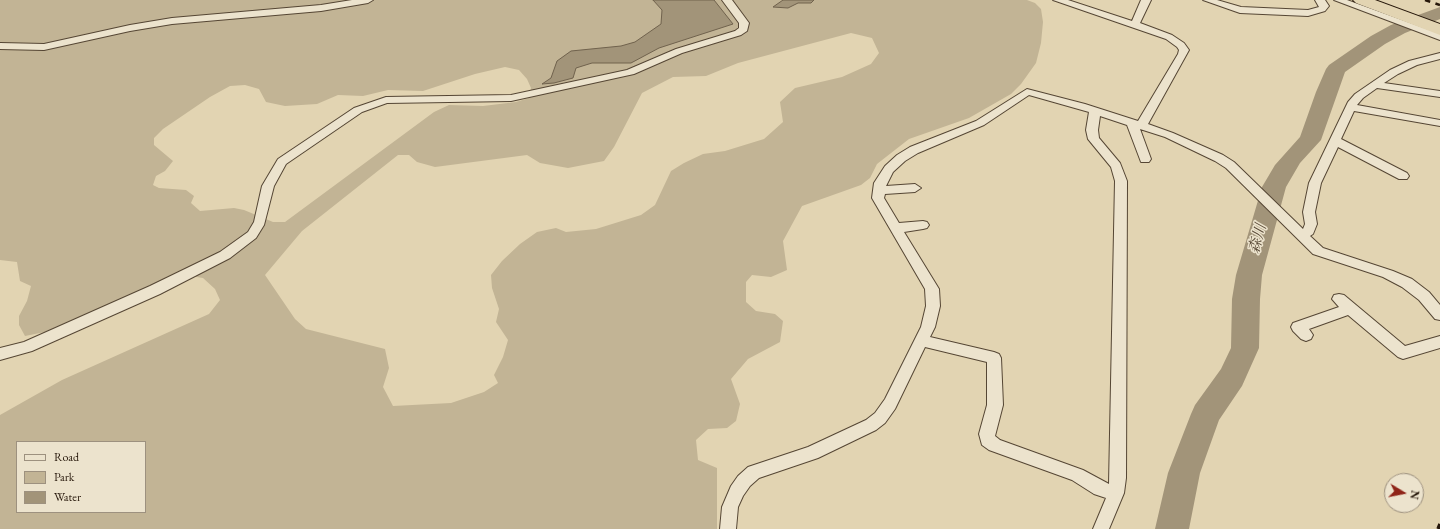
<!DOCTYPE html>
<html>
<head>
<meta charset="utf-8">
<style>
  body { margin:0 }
  #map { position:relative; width:1440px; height:529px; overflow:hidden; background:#e2d4b2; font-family:"EB Garamond",serif }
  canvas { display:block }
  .legend { position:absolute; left:16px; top:441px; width:130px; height:72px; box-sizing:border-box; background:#ece3cd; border:1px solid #9d917f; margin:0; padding:5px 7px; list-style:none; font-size:12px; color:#26170a }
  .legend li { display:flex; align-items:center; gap:8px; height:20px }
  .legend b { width:20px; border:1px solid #9d917f }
  .north { position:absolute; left:1384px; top:473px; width:40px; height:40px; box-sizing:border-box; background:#ece3cd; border:1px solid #9d917f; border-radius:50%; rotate:100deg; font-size:11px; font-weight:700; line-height:16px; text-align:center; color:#26170a }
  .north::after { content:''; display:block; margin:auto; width:14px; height:18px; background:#8f2418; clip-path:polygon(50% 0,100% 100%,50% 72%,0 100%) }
</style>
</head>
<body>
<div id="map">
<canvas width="1440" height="529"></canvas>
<ul class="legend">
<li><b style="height:5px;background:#ece3cd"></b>Road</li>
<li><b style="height:11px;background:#c2b495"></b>Park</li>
<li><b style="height:11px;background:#a29479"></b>Water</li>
</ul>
<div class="north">N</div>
</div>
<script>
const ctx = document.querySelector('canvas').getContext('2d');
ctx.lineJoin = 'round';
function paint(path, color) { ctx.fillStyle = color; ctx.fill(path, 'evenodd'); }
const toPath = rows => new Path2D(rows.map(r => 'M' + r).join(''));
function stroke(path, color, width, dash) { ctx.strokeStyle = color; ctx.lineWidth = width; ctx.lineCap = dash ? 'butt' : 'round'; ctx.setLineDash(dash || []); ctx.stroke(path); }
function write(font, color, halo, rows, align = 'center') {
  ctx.font = font + ' "EB Garamond","Noto Serif JP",serif'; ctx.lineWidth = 3; ctx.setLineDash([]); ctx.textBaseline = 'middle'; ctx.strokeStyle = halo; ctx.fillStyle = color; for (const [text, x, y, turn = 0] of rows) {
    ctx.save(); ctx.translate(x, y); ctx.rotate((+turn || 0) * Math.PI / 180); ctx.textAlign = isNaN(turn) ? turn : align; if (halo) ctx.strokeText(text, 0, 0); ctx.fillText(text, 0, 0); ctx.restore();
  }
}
paint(toPath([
  [0,0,1027,0,1035,3,1041,9,1043,22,1041,43,1036,63,1021,84,1011,94,969,118,909,139,877,164,870,178,861,185,802,206,783,241,787,270,771,277,752,275,746,282,746,302,756,311,775,314,783,321,780,342,748,359,731,379,740,404,736,421,727,428,708,429,696,440,698,460,717,468,717,529,0,529,0,415,62,380,209,314,220,300,215,289,203,278,178,274,45,332,25,336,19,325,19,316,27,301,31,286,20,281,17,262,0,260],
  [851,33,872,38,879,53,871,64,842,77,795,88,780,102,783,122,764,139,725,151,703,154,684,163,671,171,655,205,641,215,596,229,566,232,556,228,537,232,520,244,502,261,491,275,492,288,499,309,496,322,508,340,503,357,494,375,498,383,484,392,451,403,393,406,383,387,389,368,385,349,306,329,295,319,265,275,302,231,398,155,409,155,417,162,435,167,527,155,540,163,568,168,604,161,614,147,642,93,673,77,706,76,738,63],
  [505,67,519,70,527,79,531,88,529,98,516,102,483,106,449,105,434,112,285,222,273,222,244,210,234,208,200,211,191,203,194,196,186,190,159,188,153,185,156,176,165,171,173,161,154,145,154,138,163,129,210,97,230,86,245,85,259,89,266,102,285,106,317,104,338,95,363,96,388,90,423,91,475,74],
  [17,442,145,442,145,512,17,512]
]), '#c2b495');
const water = toPath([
  [653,0,714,0,733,24,659,48,631,63,592,63,576,68,573,78,554,83,542,84,551,78,557,61,571,51,621,46,635,42,661,24,662,10,653,0],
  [783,0,814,0,811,3,798,3,788,8,773,7,783,0]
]);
paint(water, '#a29479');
stroke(water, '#70624d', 1);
paint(toPath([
  [1440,7,1440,19,1405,33,1385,44,1345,72,1321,140,1300,163,1286,187,1262,275,1260,299,1259,348,1242,386,1219,420,1200,473,1189,529,1155,529,1168,473,1191,414,1195,405,1221,369,1231,348,1232,299,1236,275,1262,187,1275,165,1300,137,1316,92,1326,69,1329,65,1371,36,1391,25,1440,7]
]), '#a29479');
const minor = toPath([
  [352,0,373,0,368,3,321,11,172,24,130,31,44,50,0,49,0,43,44,44,130,25,172,18,321,5,352,0],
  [722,0,732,0,749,23,747,31,741,35,682,53,634,74,511,101,387,103,362,112,286,164,274,186,264,225,256,238,230,258,160,294,32,351,0,360,0,348,24,342,150,286,220,252,248,232,254,222,262,186,278,159,354,108,386,97,511,95,627,70,676,49,735,31,739,28,739,23,722,0],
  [1053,0,1068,0,1132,21,1141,0,1151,0,1140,23,1172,35,1184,43,1189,50,1148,124,1173,133,1223,155,1234,162,1303,229,1305,224,1303,212,1309,183,1348,102,1355,94,1390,70,1409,61,1440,53,1440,59,1417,65,1398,74,1384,83,1440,91,1440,97,1377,88,1363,98,1357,105,1440,120,1440,126,1354,111,1341,139,1407,173,1409,176,1407,179,1399,179,1338,147,1321,183,1315,212,1317,224,1313,234,1310,236,1323,248,1393,271,1412,279,1429,292,1440,305,1440,320,1435,319,1419,300,1402,287,1383,277,1313,254,1226,168,1215,161,1165,137,1140,129,1151,159,1149,162,1141,162,1127,125,1100,116,1098,130,1099,138,1120,163,1127,181,1126,478,1124,493,1109,529,1093,529,1106,498,1094,494,1072,480,989,450,982,445,979,434,987,405,987,362,925,347,895,409,885,423,876,430,818,458,759,478,750,486,743,496,738,507,736,529,720,529,722,507,731,486,738,476,748,467,808,447,866,420,875,413,885,399,921,327,926,306,925,289,872,198,874,183,885,166,897,155,910,147,976,121,1027,89,1085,104,1138,121,1178,54,1179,50,1177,47,1166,39,1053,0],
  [1029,95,1089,112,1086,130,1088,139,1111,167,1115,181,1109,484,1083,470,1000,440,995,436,1003,405,1001,358,999,354,994,352,930,337,935,327,940,306,939,289,904,232,923,229,927,228,929,225,927,222,923,221,899,223,884,198,885,194,915,192,921,188,915,184,886,186,893,172,905,161,918,153,984,125,1029,95],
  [1203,0,1217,0,1241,7,1308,10,1319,7,1315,0,1325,0,1329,6,1325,11,1308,16,1240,13,1203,0],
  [1334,0,1347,0,1440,34,1440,40,1334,0],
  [1339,294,1344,295,1405,346,1440,336,1440,348,1403,359,1398,357,1348,315,1309,329,1313,335,1311,339,1306,341,1301,339,1293,331,1291,327,1293,323,1339,307,1332,299,1334,295,1339,294]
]);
const motorway = toPath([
  [1353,0,1375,0,1440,24,1440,35,1356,3,1353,0]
]);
stroke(minor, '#554634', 2);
stroke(motorway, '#26170a', 2);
paint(minor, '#ece3cd');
paint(motorway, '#e2d4b2');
stroke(toPath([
  [1425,0,1440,5]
]), '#26170a', 2.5, [5.5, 5.5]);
stroke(toPath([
  [1438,529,1440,524]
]), '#26170a', 3.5, [8, 8]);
write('italic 15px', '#584936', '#ece3cd', [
  ["森川",1258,239,-75]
]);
</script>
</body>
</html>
